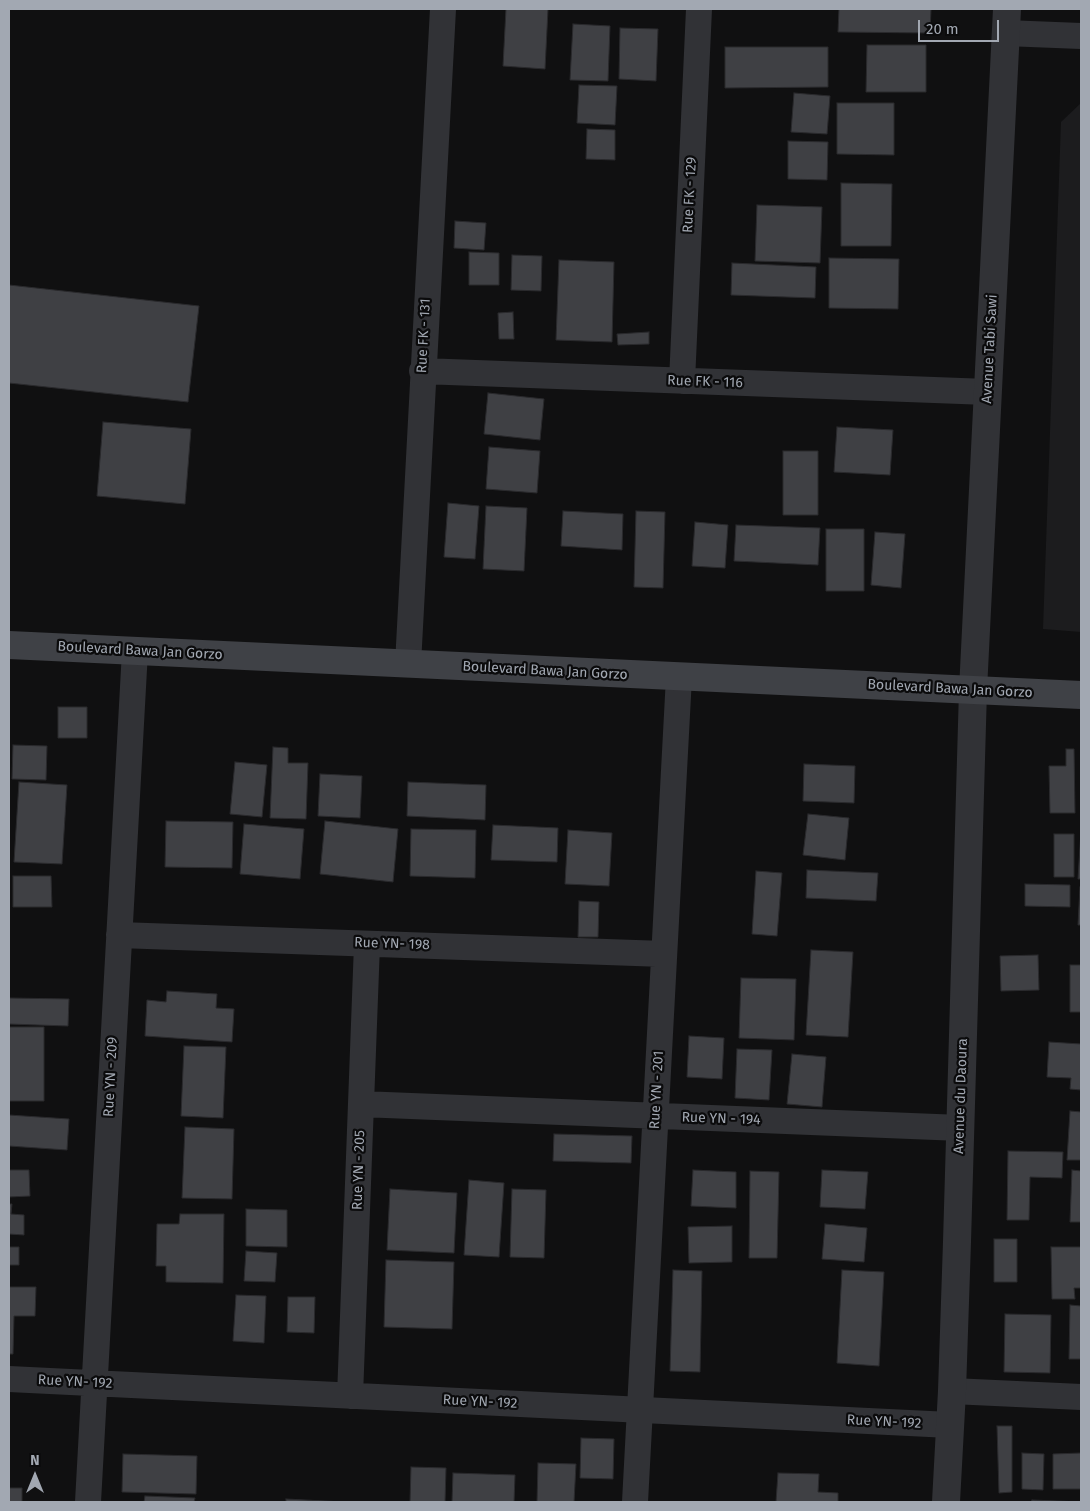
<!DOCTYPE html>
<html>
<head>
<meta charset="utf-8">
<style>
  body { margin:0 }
  #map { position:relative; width:1090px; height:1511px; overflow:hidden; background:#101011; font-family:"Fira Sans",sans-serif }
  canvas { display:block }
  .frame { position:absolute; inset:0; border:10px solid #a2a8b2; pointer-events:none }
  .north { position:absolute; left:10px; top:1451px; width:50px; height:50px; -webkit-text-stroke:4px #0b0b0c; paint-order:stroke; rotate:0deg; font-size:14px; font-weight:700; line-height:20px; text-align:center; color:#a2a8b2 }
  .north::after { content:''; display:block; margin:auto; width:18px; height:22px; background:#a2a8b2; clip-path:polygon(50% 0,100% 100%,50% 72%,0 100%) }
  .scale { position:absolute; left:918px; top:20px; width:81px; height:22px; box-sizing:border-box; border:2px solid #a2a8b2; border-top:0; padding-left:6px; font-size:15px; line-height:18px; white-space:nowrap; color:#a2a8b2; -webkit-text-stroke:4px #0b0b0c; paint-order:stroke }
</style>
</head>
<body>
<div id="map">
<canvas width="1090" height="1511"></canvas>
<div class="frame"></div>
<div class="north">N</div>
<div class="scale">20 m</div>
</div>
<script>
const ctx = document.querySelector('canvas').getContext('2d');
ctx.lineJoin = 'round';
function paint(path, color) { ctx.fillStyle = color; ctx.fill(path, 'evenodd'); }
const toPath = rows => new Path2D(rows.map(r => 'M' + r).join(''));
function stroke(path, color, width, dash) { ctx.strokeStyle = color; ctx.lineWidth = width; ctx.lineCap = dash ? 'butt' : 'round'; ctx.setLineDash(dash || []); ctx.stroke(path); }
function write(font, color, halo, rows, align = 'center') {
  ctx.font = font + ' "Fira Sans",sans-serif'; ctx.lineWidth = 4.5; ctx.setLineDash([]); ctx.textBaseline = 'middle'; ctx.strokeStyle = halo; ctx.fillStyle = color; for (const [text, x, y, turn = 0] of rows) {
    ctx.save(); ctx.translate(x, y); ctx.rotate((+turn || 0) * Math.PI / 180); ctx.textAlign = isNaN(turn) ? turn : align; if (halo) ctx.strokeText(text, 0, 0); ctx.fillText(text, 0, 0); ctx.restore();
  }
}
paint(toPath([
  [1081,103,1081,632,1043,629,1061,122]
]), '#1c1c1e');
const building = toPath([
  [506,9,548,9,545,69,503,66,506,9],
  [839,9,931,9,930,33,838,32,839,9],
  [573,24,610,26,608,81,570,80,573,24],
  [620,28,658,29,656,81,619,79,620,28],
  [867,45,926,45,926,92,866,92,867,45],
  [725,47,828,47,828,87,725,88,725,47],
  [579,85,617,86,615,125,577,123,579,85],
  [794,93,830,96,827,134,791,132,794,93],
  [837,103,894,103,894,155,837,154,837,103],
  [587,129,615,130,615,160,586,159,587,129],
  [788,141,828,142,827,180,788,179,788,141],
  [841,183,892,184,891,246,841,246,841,183],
  [757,205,822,207,820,263,755,261,757,205],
  [455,221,486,223,484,250,454,248,455,221],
  [469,252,499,253,499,285,469,285,469,252],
  [512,255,542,256,541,291,511,290,512,255],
  [829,258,899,259,898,309,829,308,829,258],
  [559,260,614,262,612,342,556,340,559,260],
  [732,263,816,267,815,298,731,295,732,263],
  [9,285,199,306,188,402,9,383,9,285],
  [513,312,514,339,499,339,498,313,513,312],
  [649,332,649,344,618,345,617,334,649,332],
  [488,393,544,399,540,440,484,434,488,393],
  [103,422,191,429,185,504,97,496,103,422],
  [837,427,893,430,890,475,834,472,837,427],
  [489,447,540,451,537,493,486,489,489,447],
  [783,451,818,451,818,515,783,515,783,451],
  [448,503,479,506,475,559,444,557,448,503],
  [486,506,527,508,524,571,483,569,486,506],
  [563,511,623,514,622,550,561,546,563,511],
  [636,511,665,512,663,588,634,587,636,511],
  [695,522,728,525,725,568,692,566,695,522],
  [736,525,820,528,818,565,734,561,736,525],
  [826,529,864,529,864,591,826,591,826,529],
  [875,532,905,534,901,588,871,585,875,532],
  [58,707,87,707,87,738,58,738,58,707],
  [13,745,47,746,46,780,12,779,13,745],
  [273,747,288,748,288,763,308,763,306,819,270,818,273,747],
  [1066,749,1074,749,1075,813,1050,813,1049,766,1066,766,1066,749],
  [235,762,267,765,262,817,230,814,235,762],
  [804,764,855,766,854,803,803,801,804,764],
  [320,774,362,776,360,818,318,816,320,774],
  [19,782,67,785,62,864,14,862,19,782],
  [408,782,486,785,485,820,407,816,408,782],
  [808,814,849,818,845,860,803,855,808,814],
  [166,821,233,822,232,868,165,867,166,821],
  [325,821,398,829,393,882,320,874,325,821],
  [244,824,304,829,300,879,240,874,244,824],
  [493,825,558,828,557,862,491,860,493,825],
  [411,829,476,830,475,878,410,876,411,829],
  [568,830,612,833,609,886,565,884,568,830],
  [1081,831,1081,879,1078,879,1081,831],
  [1054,834,1074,834,1074,877,1054,877,1054,834],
  [807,870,878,873,876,901,806,898,807,870],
  [756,871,782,873,777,936,752,934,756,871],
  [13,876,51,876,52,907,13,907,13,876],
  [1025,884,1070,885,1070,907,1025,906,1025,884],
  [1080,887,1081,887,1081,925,1078,925,1080,887],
  [579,901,599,902,598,937,578,937,579,901],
  [811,950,853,952,848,1037,806,1035,811,950],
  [1038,955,1039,990,1001,991,1000,956,1038,955],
  [1070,965,1081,965,1081,1012,1070,1012,1070,965],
  [741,978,796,979,794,1040,739,1038,741,978],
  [167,991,217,994,216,1008,234,1009,232,1042,145,1036,147,1000,166,1002,167,991],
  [9,998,69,999,68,1026,9,1024,9,998],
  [9,1027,44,1027,44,1101,9,1101,9,1027],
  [689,1036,724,1038,722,1079,687,1077,689,1036],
  [1049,1042,1081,1044,1081,1090,1070,1089,1071,1078,1047,1077,1049,1042],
  [184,1046,226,1047,223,1118,181,1116,184,1046],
  [737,1049,772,1050,769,1100,735,1098,737,1049],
  [792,1054,826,1057,822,1107,787,1104,792,1054],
  [1070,1111,1081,1112,1081,1160,1067,1160,1070,1111],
  [9,1115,69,1119,67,1150,9,1146,9,1115],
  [185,1127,234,1129,232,1199,182,1198,185,1127],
  [554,1134,632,1136,631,1163,553,1161,554,1134],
  [1008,1151,1063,1152,1062,1178,1030,1177,1029,1220,1007,1220,1008,1151],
  [9,1170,29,1170,30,1196,9,1197,9,1170],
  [693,1170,736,1172,736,1208,691,1206,693,1170],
  [822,1170,868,1172,865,1209,820,1207,822,1170],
  [1072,1170,1081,1171,1081,1222,1070,1222,1072,1170],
  [750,1171,779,1172,777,1258,749,1258,750,1171],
  [469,1180,504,1183,499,1257,464,1255,469,1180],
  [390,1189,457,1193,454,1253,387,1250,390,1189],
  [512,1189,546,1190,544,1258,510,1257,512,1189],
  [9,1204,12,1204,11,1214,24,1215,24,1235,9,1234,9,1204],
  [246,1209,287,1210,287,1247,246,1246,246,1209],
  [180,1214,224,1214,223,1283,166,1282,166,1266,156,1266,157,1224,179,1224,180,1214],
  [825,1224,867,1228,864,1262,822,1259,825,1224],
  [732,1226,732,1262,689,1263,688,1227,732,1226],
  [994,1239,1017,1239,1017,1282,994,1282,994,1239],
  [9,1247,19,1247,19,1265,9,1265,9,1247],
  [1051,1247,1081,1247,1081,1288,1074,1288,1075,1299,1052,1299,1051,1247],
  [246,1251,277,1253,275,1282,244,1281,246,1251],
  [386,1260,454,1262,452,1329,384,1327,386,1260],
  [673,1270,702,1271,700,1372,670,1371,673,1270],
  [842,1270,884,1272,879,1366,837,1363,842,1270],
  [9,1287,36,1287,35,1316,14,1316,13,1354,9,1354,9,1287],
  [236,1295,266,1296,264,1343,233,1341,236,1295],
  [288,1297,315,1297,314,1333,287,1332,288,1297],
  [1070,1305,1081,1306,1081,1359,1069,1359,1070,1305],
  [1005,1314,1051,1315,1050,1373,1004,1372,1005,1314],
  [997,1426,1012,1426,1012,1492,999,1493,997,1426],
  [581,1438,614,1439,613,1479,580,1478,581,1438],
  [1022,1453,1044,1454,1043,1490,1022,1489,1022,1453],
  [1081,1453,1081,1489,1053,1489,1053,1454,1081,1453],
  [123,1454,197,1456,196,1494,122,1492,123,1454],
  [538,1463,576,1464,574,1502,537,1502,538,1463],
  [411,1467,446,1468,445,1502,410,1502,411,1467],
  [453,1473,515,1475,514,1502,452,1502,453,1473],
  [778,1473,819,1474,818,1492,838,1493,838,1502,776,1502,778,1473],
  [9,1488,22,1488,22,1502,9,1502,9,1488],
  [145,1496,195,1498,194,1502,144,1502,145,1496],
  [286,1499,344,1502,286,1502,286,1499],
  [1032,1500,1081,1502,1031,1502,1032,1500]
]);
paint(building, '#3f4044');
stroke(building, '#2a2a2d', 1);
stroke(toPath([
  [1005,33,1081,36],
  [422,371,988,392],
  [682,381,699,9],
  [408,664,443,9],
  [119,935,664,954],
  [361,1104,961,1128],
  [9,1379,950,1425],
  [952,1391,1081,1397],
  [350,1396,367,944],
  [88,1502,135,651],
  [635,1502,679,677]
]), '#313236', 26);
stroke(toPath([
  [946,1502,952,1391,957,1242,973,690,1007,9]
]), '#313236', 28);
stroke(toPath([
  [9,645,1081,695]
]), '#3f4146', 28);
write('14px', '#a2a8b2', '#0b0b0c', [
  ["Rue FK - 129",690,195,-87],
  ["Rue FK - 131",424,336,-87],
  ["Avenue Tabi Sawi",990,349,-87],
  ["Rue FK - 116",705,382,2],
  ["Boulevard Bawa Jan Gorzo",140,651,3],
  ["Boulevard Bawa Jan Gorzo",545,671,3],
  ["Boulevard Bawa Jan Gorzo",950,689,3],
  ["Rue YN- 198",392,944,2],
  ["Rue YN - 209",111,1077,-87],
  ["Rue YN - 201",657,1090,-87],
  ["Avenue du Daoura",961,1096,-88],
  ["Rue YN - 194",721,1119,2],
  ["Rue YN - 205",359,1170,-88],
  ["Rue YN- 192",75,1382,3],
  ["Rue YN- 192",480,1402,3],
  ["Rue YN- 192",884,1422,3]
]);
</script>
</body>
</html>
